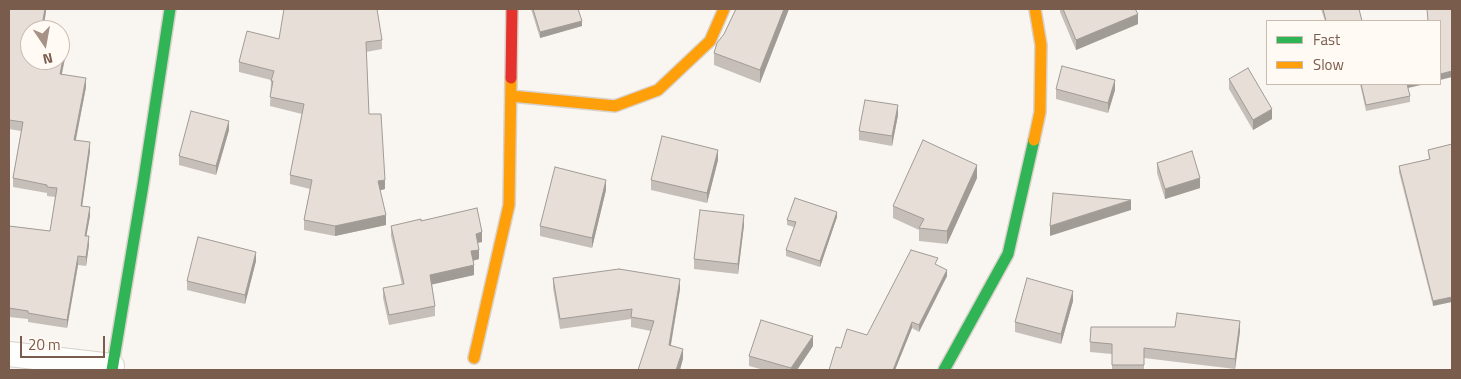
<!DOCTYPE html>
<html>
<head>
<meta charset="utf-8">
<style>
  body { margin:0 }
  #map { position:relative; width:1461px; height:379px; overflow:hidden; background:#f9f5f0; font-family:"Titillium Web",sans-serif }
  canvas { display:block }
  .frame { position:absolute; inset:0; border:10px solid #7a5c4d; pointer-events:none }
  .legend { position:absolute; left:1266px; top:20px; width:175px; height:65px; box-sizing:border-box; background:#fffaf3; border:1px solid #cabbb1; margin:0; padding:6px 9px; list-style:none; font-size:15px; color:#7a5c4d }
  .legend li { display:flex; align-items:center; gap:10px; height:25px }
  .legend b { width:25px; border:1px solid #cabbb1 }
  .north { position:absolute; left:20px; top:20px; width:50px; height:50px; box-sizing:border-box; background:#fffaf3; border:1px solid #cabbb1; border-radius:50%; rotate:168deg; font-size:14px; font-weight:700; line-height:20px; text-align:center; color:#7a5c4d }
  .north::after { content:''; display:block; margin:auto; width:18px; height:22px; background:#a69286; clip-path:polygon(50% 0,100% 100%,50% 72%,0 100%) }
  .scale { position:absolute; left:20px; top:336px; width:85px; height:22px; box-sizing:border-box; border:2px solid #7a5c4d; border-top:0; padding-left:6px; font-size:15px; line-height:18px; white-space:nowrap; color:#7a5c4d; -webkit-text-stroke:4px #fffaf3; paint-order:stroke }
</style>
</head>
<body>
<div id="map">
<canvas width="1461" height="379"></canvas>
<div class="frame"></div>
<ul class="legend">
<li><b style="height:6px;background:#30b455"></b>Fast</li>
<li><b style="height:6px;background:#ff9f0a"></b>Slow</li>
</ul>
<div class="north">N</div>
<div class="scale">20 m</div>
</div>
<script>
const ctx = document.querySelector('canvas').getContext('2d');
ctx.lineJoin = 'round';
const toPath = rows => new Path2D(rows.map(r => 'M' + r).join(''));
function stroke(path, color, width, dash) { ctx.strokeStyle = color; ctx.lineWidth = width; ctx.lineCap = dash ? 'butt' : 'round'; ctx.setLineDash(dash || []); ctx.stroke(path); }
function paint(path, color) { ctx.fillStyle = color; ctx.fill(path, 'evenodd'); }
const street = toPath([
  [9,354,112,366]
]);
const fast = toPath([
  [112,370,143,185,170,9],
  [944,370,1008,254,1034,140]
]);
const slow = toPath([
  [511,96,615,106,658,90,710,41,724,9],
  [1034,140,1040,112,1041,45,1035,9],
  [474,358,509,205,511,78]
]);
const jam = toPath([
  [511,78,512,9]
]);
stroke(street, '#d7d1cb', 26);
stroke(fast, '#d9d2cb', 14);
stroke(slow, '#d9d2cb', 14);
stroke(jam, '#d9d2cb', 14);
stroke(street, '#fefefd', 24);
stroke(fast, '#30b455', 11);
stroke(slow, '#ff9f0a', 11);
stroke(jam, '#e5322d', 11);
paint(toPath([
  [9,9,46,9,43,30,30,30,30,60,65,58,62,74,86,87,76,140,90,151,82,206,90,216,86,236,89,245,86,266,78,265,67,328,28,322,28,319,9,317,9,226,50,231,55,197,47,196,47,193,13,187,13,178,21,131,9,129],
  [531,9,578,9,582,26,540,38],
  [736,9,789,9,760,83,714,65,714,53,724,34],
  [1060,9,1135,9,1138,24,1076,50,1060,12],
  [1321,9,1359,9,1362,21,1325,21],
  [279,39,382,40,382,49,366,52,369,114,385,189,380,190,386,225,335,236,304,230,304,220,310,189,290,184,290,175,302,114,270,106,271,80,239,72,239,62],
  [1229,79,1272,119,1253,130,1229,89],
  [1360,84,1425,84,1408,88,1410,96,1410,102,1366,111],
  [1056,89,1115,90,1108,113,1056,99],
  [898,115,892,146,859,140,859,131],
  [229,130,216,175,179,165,179,156],
  [1452,144,1433,306,1399,172,1399,166,1429,159,1428,150],
  [718,160,707,203,651,190,651,180],
  [1157,163,1200,188,1165,199,1157,173],
  [977,178,947,244,919,241,919,230,893,218,893,206],
  [606,190,592,248,540,236,540,226],
  [837,217,820,267,786,256,786,250,794,227,787,225,787,220],
  [421,221,482,242,478,243,479,259,473,261,474,275,432,284,435,306,435,316,389,325,383,298,383,288,402,285,391,236,391,226],
  [744,225,738,274,694,269,694,259],
  [256,261,245,304,187,290,187,281],
  [938,264,937,265,947,276,919,332,912,328,895,370,829,370,841,348,867,335],
  [553,278,680,289,671,345,683,359,651,331,631,327,631,319,560,329,553,288],
  [1073,301,1061,344,1015,332,1015,322],
  [1240,331,1235,369,1144,358,1144,370,1112,370,1112,354,1090,352,1090,342],
  [813,346,797,370,764,370,749,366,749,356]
]), '#c6bfb9');
paint(toPath([
  [45,9,46,9,46,12,43,30,41,30],
  [784,9,789,9,760,83,760,70],
  [1138,14,1138,24,1076,50,1076,40],
  [582,21,582,26,540,38,540,32],
  [65,49,65,58,60,82,60,74],
  [1452,71,1452,77,1440,80,1440,74],
  [86,78,86,87,74,148,74,140],
  [1115,80,1115,90,1108,113,1108,103],
  [1407,84,1425,84,1407,88],
  [898,105,898,115,892,146,892,136],
  [1272,109,1272,119,1253,130,1253,120],
  [229,121,229,130,216,175,216,166],
  [90,142,90,151,81,214,81,206],
  [718,150,718,160,707,203,707,193],
  [977,165,977,178,947,244,947,231],
  [1200,178,1200,188,1165,199,1165,189],
  [385,180,385,189,378,191,378,181],
  [606,180,606,190,592,248,592,238],
  [1131,200,1131,210,1050,236,1050,226],
  [90,207,90,216,85,244,85,236],
  [837,212,837,217,820,267,820,261],
  [386,215,386,225,335,236,335,226],
  [744,215,744,225,738,274,738,264],
  [482,232,482,242,476,243,476,234],
  [89,236,89,245,86,266,86,257],
  [479,250,479,259,471,261,471,251],
  [256,252,256,261,245,304,245,295],
  [78,256,78,265,67,328,67,320],
  [474,265,474,275,430,285,430,275],
  [947,270,947,276,919,332,919,325],
  [680,279,680,289,669,355,669,345],
  [1073,291,1073,301,1061,344,1061,334],
  [1452,297,1452,302,1433,306,1433,301],
  [1240,321,1240,331,1235,369,1235,359],
  [912,322,912,328,895,370,893,370],
  [813,336,813,346,797,370,791,370,791,368],
  [683,349,683,359,680,370,676,370]
]), '#a19b96');
const building = toPath([
  [9,9,45,9,41,30,30,30,30,60,60,60,60,48,65,49,60,74,86,78,74,140,90,142,81,206,90,207,85,236,89,236,86,257,78,256,67,320,28,313,28,311,9,308,9,226,50,231,57,188,47,187,47,185,13,178,23,122,9,120,9,9],
  [284,9,377,9,382,40,366,42,369,114,381,114,385,180,378,181,386,215,335,226,304,220,312,180,290,175,304,104,270,97,273,81,271,81,274,71,239,62,247,31,279,39,284,9],
  [533,9,578,9,582,21,540,32,533,9],
  [736,9,784,9,760,70,714,53,717,43,724,34,736,9],
  [1063,9,1135,9,1138,14,1076,40,1063,9],
  [1323,9,1359,9,1362,21,1326,21,1323,9],
  [1427,9,1452,9,1452,71,1440,74,1440,21,1428,21,1427,9],
  [1062,66,1115,80,1108,103,1056,89,1062,66],
  [1248,68,1272,109,1253,120,1229,79,1248,68],
  [1361,84,1407,84,1410,96,1366,105,1361,84],
  [865,100,898,105,892,136,859,131,865,100],
  [191,111,229,121,216,166,179,156,191,111],
  [662,136,718,150,707,193,651,180,662,136],
  [923,140,977,165,947,231,919,228,924,219,893,206,923,140],
  [1452,144,1452,297,1433,301,1399,166,1430,159,1428,150,1452,144],
  [1192,151,1200,178,1165,189,1157,163,1192,151],
  [555,167,606,180,592,238,540,226,555,167],
  [1053,193,1131,200,1050,226,1053,193],
  [795,198,837,212,820,261,786,250,796,222,787,220,795,198],
  [477,208,482,232,476,234,479,250,471,251,474,265,430,275,435,306,389,315,383,288,404,284,391,226,421,219,421,221,477,208],
  [700,210,744,215,738,264,694,259,700,210],
  [198,237,256,252,245,295,187,281,198,237],
  [911,250,938,258,935,264,947,270,919,325,912,322,893,370,829,370,836,347,841,348,847,329,867,335,911,250],
  [619,269,680,279,669,345,683,349,676,370,638,370,654,321,631,317,632,309,560,319,553,278,619,269],
  [1027,278,1073,291,1061,334,1015,322,1027,278],
  [1177,313,1240,321,1235,359,1144,348,1144,365,1112,365,1112,344,1090,342,1091,327,1175,327,1177,313],
  [761,320,813,336,791,368,749,356,761,320]
]);
paint(building, '#e6ded7');
stroke(building, '#a19b96', 1);
</script>
</body>
</html>
